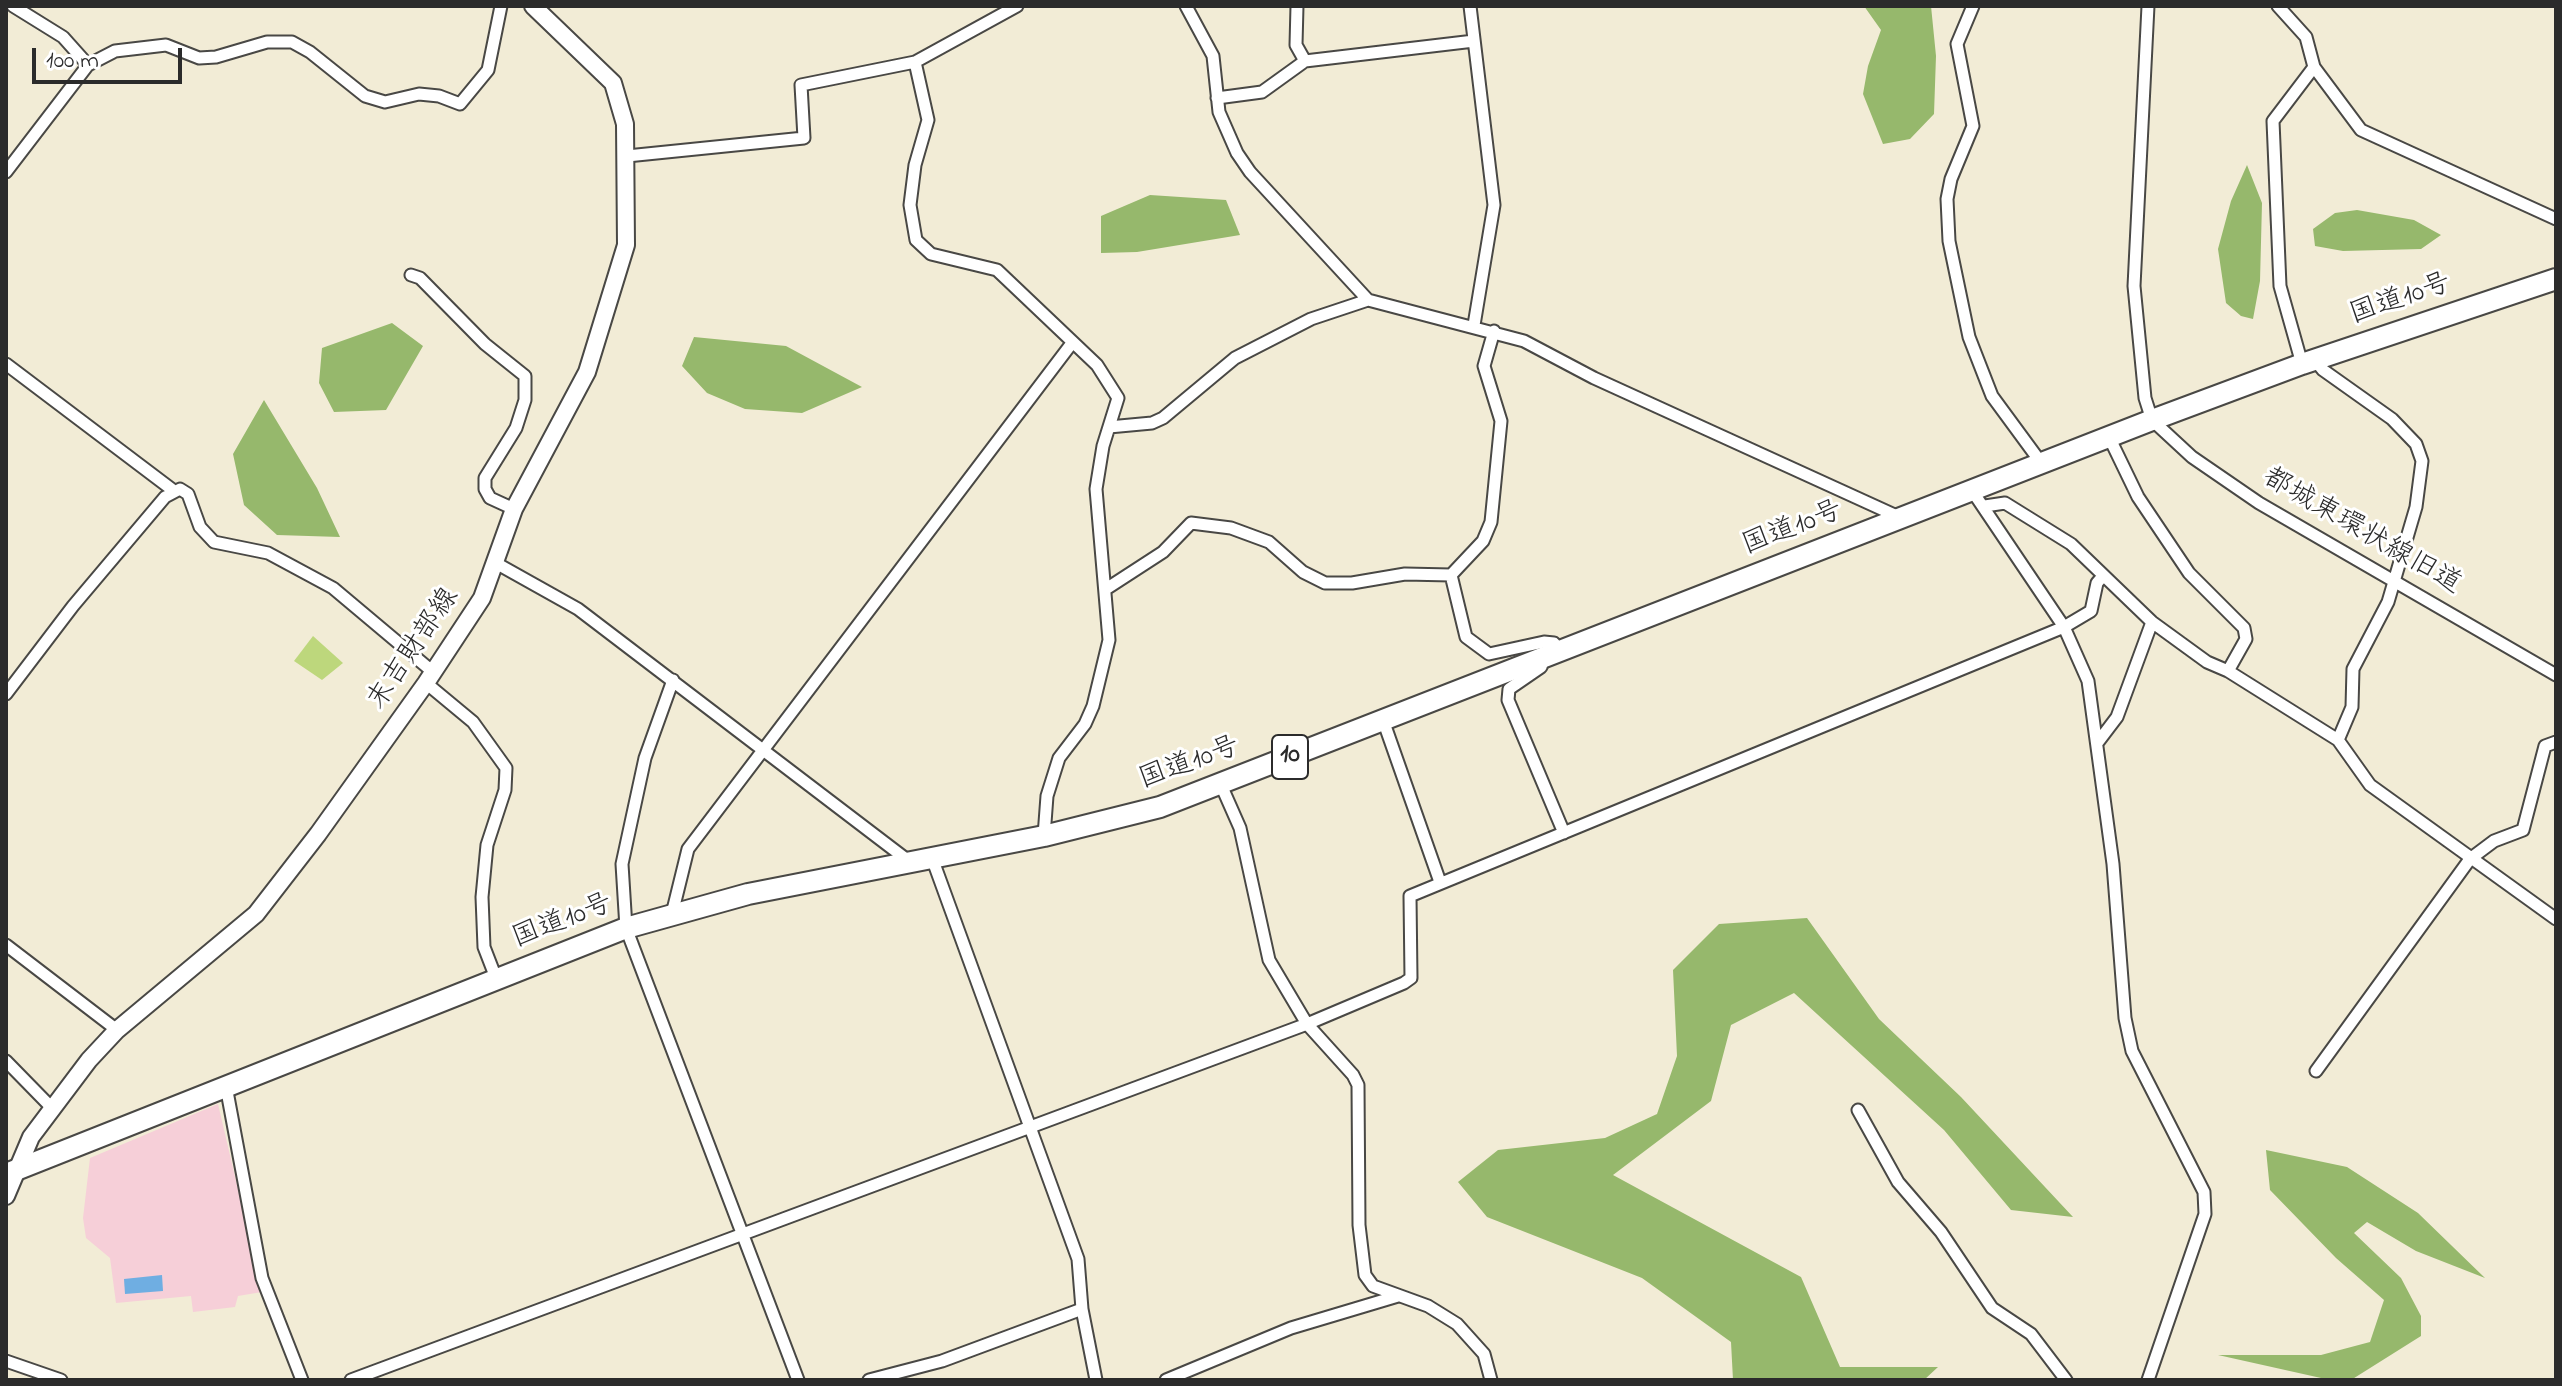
<!DOCTYPE html>
<html>
<head>
<meta charset="utf-8">
<style>
  body { margin:0 }
  #map { position:relative; width:2562px; height:1386px; overflow:hidden; background:#f2ecd6; font-family:"Indie Flower",sans-serif }
  canvas { display:block }
  .frame { position:absolute; inset:0; border:8px solid #2b2b2b; pointer-events:none }
  .scale { position:absolute; left:32px; top:48px; width:150px; height:36px; box-sizing:border-box; border:4px solid #2b2b2b; border-top:0; padding-left:10px; font-size:24px; line-height:28px; white-space:nowrap; color:#2b2b2b; -webkit-text-stroke:6px #fff; paint-order:stroke }
</style>
</head>
<body>
<div id="map">
<canvas width="2562" height="1386"></canvas>
<div class="frame"></div>
<div class="scale">100 m</div>
</div>
<script>
const ctx = document.querySelector('canvas').getContext('2d');
ctx.lineJoin = 'round';
function paint(path, color) { ctx.fillStyle = color; ctx.fill(path, 'evenodd'); }
const toPath = rows => new Path2D(rows.map(r => 'M' + r).join(''));
function stroke(path, color, width, dash) { ctx.strokeStyle = color; ctx.lineWidth = width; ctx.lineCap = dash ? 'butt' : 'round'; ctx.setLineDash(dash || []); ctx.stroke(path); }
function write(font, color, halo, rows, align = 'center') {
  ctx.font = font + ' "Indie Flower","Klee One",sans-serif'; ctx.lineWidth = 6; ctx.setLineDash([]); ctx.textBaseline = 'middle'; ctx.strokeStyle = halo; ctx.fillStyle = color; for (const [text, x, y, turn = 0] of rows) {
    ctx.save(); ctx.translate(x, y); ctx.rotate((+turn || 0) * Math.PI / 180); ctx.textAlign = isNaN(turn) ? turn : align; if (halo) ctx.strokeText(text, 0, 0); ctx.fillText(text, 0, 0); ctx.restore();
  }
}
paint(toPath([
  [218,1104,262,1292,238,1296,235,1307,193,1312,191,1296,116,1303,110,1258,86,1238,83,1218,90,1158]
]), '#f6cfd8');
paint(toPath([
  [313,636,343,663,322,680,294,661]
]), '#bdd77c');
paint(toPath([
  [1864,6,1931,6,1936,56,1934,114,1910,139,1883,144,1863,94,1868,66,1881,30],
  [2247,165,2262,203,2260,281,2253,319,2241,316,2226,303,2218,249,2231,201],
  [1150,195,1226,200,1240,235,1137,252,1101,253,1101,216],
  [2357,210,2414,220,2441,235,2421,249,2343,251,2315,246,2313,229,2335,213],
  [392,323,423,346,386,410,334,412,319,383,322,348],
  [694,337,786,346,862,387,802,413,745,409,707,393,682,366],
  [264,400,317,488,340,537,277,535,244,505,233,454],
  [1807,918,1879,1019,1961,1097,2073,1217,2011,1210,1944,1130,1794,993,1731,1025,1711,1101,1613,1175,1801,1277,1840,1367,1938,1367,1924,1380,1733,1380,1731,1342,1642,1278,1487,1217,1458,1182,1498,1150,1605,1138,1657,1114,1677,1056,1673,970,1719,924],
  [2266,1150,2347,1167,2418,1213,2485,1278,2416,1251,2367,1222,2354,1233,2401,1278,2421,1316,2421,1336,2351,1380,2330,1380,2218,1355,2321,1355,2370,1342,2384,1300,2336,1258,2270,1190]
]), '#96b86c');
paint(toPath([
  [162,1275,163,1291,125,1294,124,1279]
]), '#6faee2');
const street = toPath([
  [13,6,63,37,88,65],
  [1186,6,1213,56,1219,112,1237,153,1250,172,1368,300,1524,341,1594,378,1899,517],
  [1297,6,1296,45,1305,61,1474,41],
  [1470,6,1494,205,1474,325],
  [1973,6,1957,44,1973,126,1951,179,1947,199,1949,241,1969,337,1992,396,2042,464],
  [2148,6,2134,286,2145,398,2152,420,2192,457,2259,503,2556,675],
  [2278,6,2306,37,2314,67,2273,121,2280,286,2302,364],
  [915,62,928,120,915,165,910,205,916,240,931,254,997,270,1097,365,1118,398,1103,446,1096,489,1109,640,1093,706,1085,724,1059,758,1047,796,1044,836],
  [2314,67,2361,130,2556,219],
  [1217,98,1262,92,1305,61],
  [627,156,804,138,801,85,915,62,1017,6],
  [6,172,88,65,115,51,166,45,199,58,216,57,267,42,292,42,310,52,365,96,385,102,419,94,439,96,460,104,488,70,501,6],
  [411,275,420,278,485,344,525,376,525,400,516,428,485,478,485,489,490,498,514,509],
  [2315,360,2323,370,2392,419,2416,444,2422,461,2416,507,2388,602,2353,669,2352,707,2338,740],
  [6,364,174,491],
  [1109,427,1152,423,1163,418,1235,358,1311,319,1368,300],
  [2109,437,2138,497,2189,573,2244,628,2246,639,2228,671],
  [1973,492,2064,627,2088,681,2113,864,2125,1018,2132,1051,2204,1192,2205,1214,2148,1380],
  [1985,506,2005,503,2071,544,2152,622,2207,662,2228,671,2338,740,2370,785,2556,919],
  [494,562,578,609,910,862],
  [1451,575,1466,637,1489,654,1544,642,1554,643,1561,651],
  [1106,589,1163,552,1191,523,1231,528,1269,542,1303,572,1325,583,1352,583,1405,574,1451,575,1483,541,1491,522,1501,421,1484,366,1494,331],
  [1543,661,1541,667,1509,689,1508,700,1564,833],
  [673,680,645,758,622,864,626,928,798,1380],
  [426,683,473,722,506,768,505,790,487,845,482,897,484,947,496,978],
  [6,694,73,606,165,497,180,489,188,494,200,527,214,542,268,553,333,588,433,672],
  [1383,720,1440,882],
  [2098,742,2117,717,2152,622],
  [1221,785,1240,828,1269,960,1307,1024,1353,1075,1358,1085,1359,1225,1365,1275,1373,1286,1428,1306,1457,1324,1484,1354,1491,1380],
  [932,858,1078,1259,1082,1309,1096,1380],
  [672,914,688,849,1072,343],
  [6,945,117,1030],
  [6,1061,51,1107],
  [2316,1071,2470,859,2494,841,2523,830,2545,746,2556,742],
  [226,1086,262,1278,302,1380],
  [1858,1110,1898,1182,1941,1232,1992,1308,2031,1334,2066,1380],
  [6,1361,61,1380],
  [351,1380,1307,1024,1404,983,1411,978,1410,896,2064,627,2091,611,2097,583,2103,576],
  [869,1380,942,1361,1082,1309],
  [1166,1380,1291,1328,1398,1296]
]);
const secondary = toPath([
  [6,1196,31,1137,89,1060,117,1030,256,914,318,834,426,683,482,598,514,509,587,372,626,245,625,124,613,83,533,6]
]);
const highway = toPath([
  [6,1174,626,928,748,894,1044,836,1160,807,2152,420,2302,364,2556,279]
]);
stroke(street, '#494845', 15);
stroke(secondary, '#494845', 20);
stroke(highway, '#494845', 24);
stroke(street, '#fff', 11);
stroke(secondary, '#fff', 16);
stroke(highway, '#fff', 20);
for (const [x, y, w] of [
  [1290,757,36]
]) { const box = new Path2D(); box.roundRect(x - w / 2, y - 22, w, 44, 6); ctx.fillStyle = '#fff'; ctx.fill(box); stroke(box, '#2b2b2b', 2); }
write('bold 26px', '#2b2b2b', null, [
  ["10",1290,757]
]);
write('28px', '#2b2b2b', '#fff', [
  ["国道10号",2401,301,-19],
  ["国道10号",1793,530,-21],
  ["都城東環状線旧道",2361,533,30],
  ["末吉財部線",415,650,-56],
  ["国道10号",1190,765,-20],
  ["国道10号",563,923,-21]
]);
</script>
</body>
</html>
